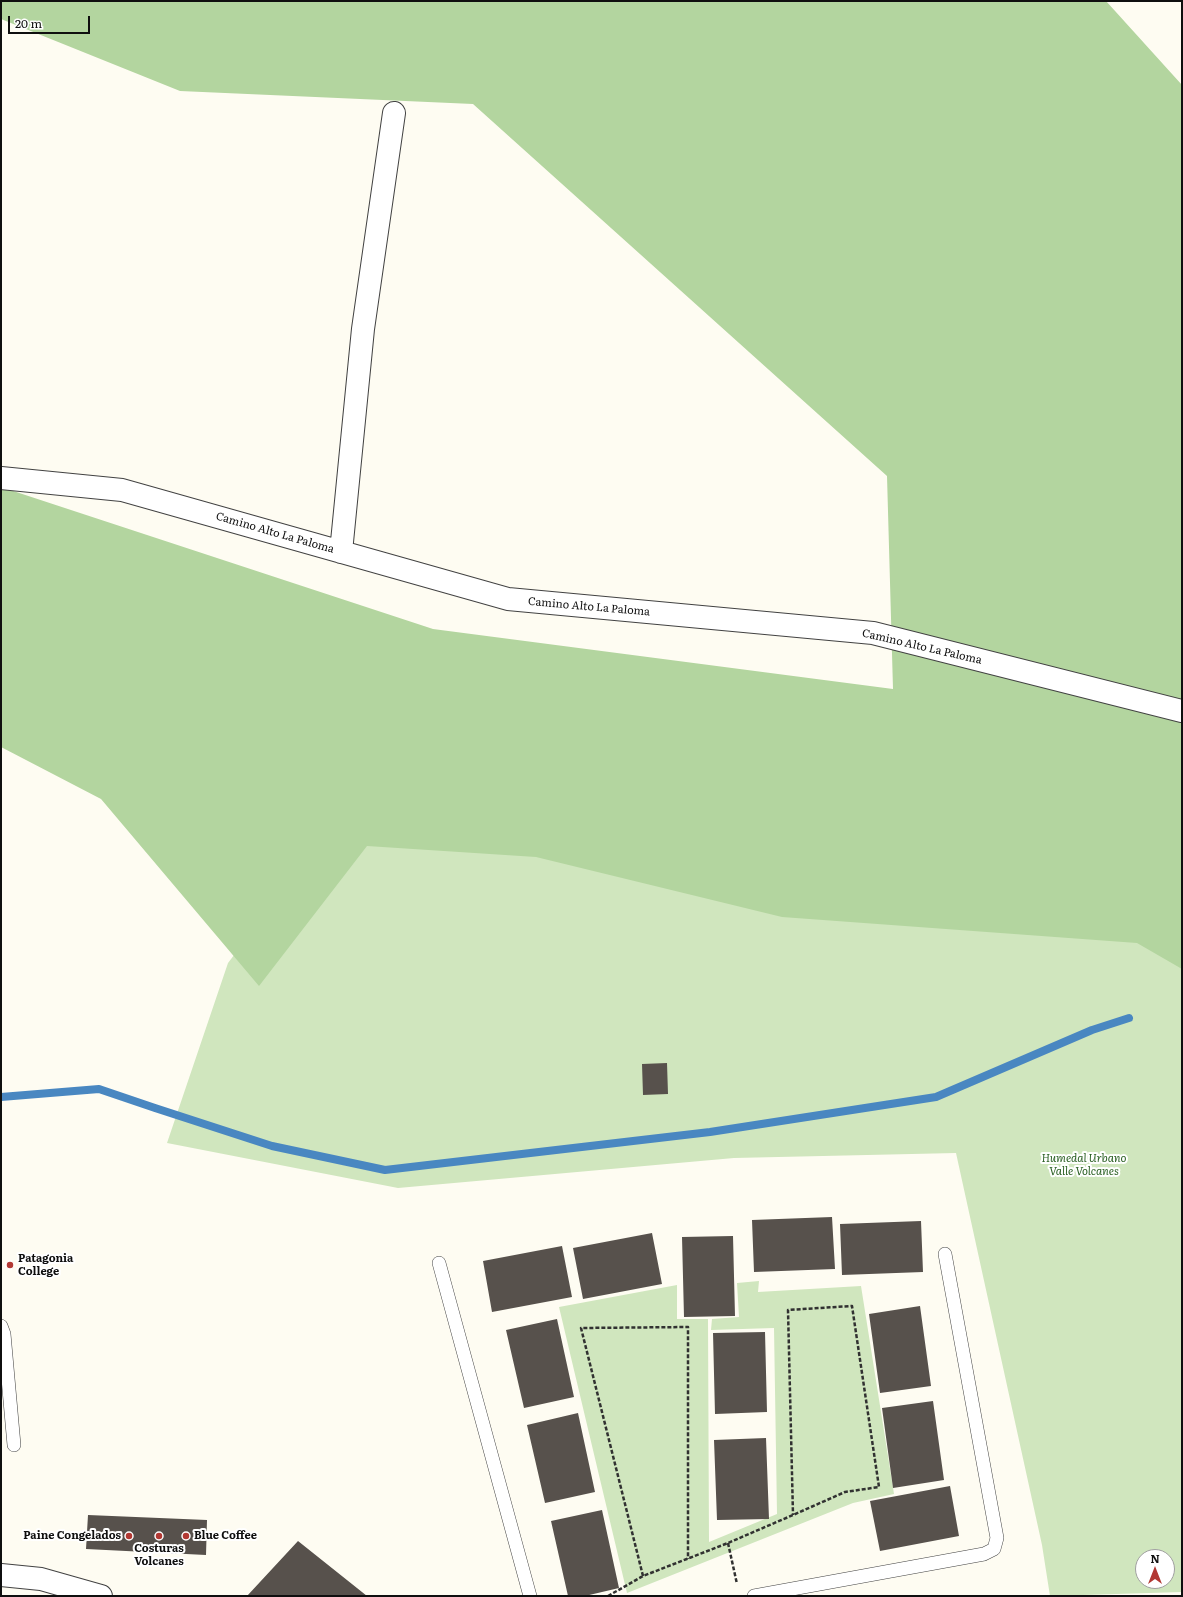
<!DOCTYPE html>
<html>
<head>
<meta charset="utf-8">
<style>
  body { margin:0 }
  #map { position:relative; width:1183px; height:1597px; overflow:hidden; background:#fefcf2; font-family:Literata,serif }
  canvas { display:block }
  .frame { position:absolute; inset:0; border:2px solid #0f0f0f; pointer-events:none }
  .north { position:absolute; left:1135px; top:1549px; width:40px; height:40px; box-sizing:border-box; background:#fff; border:1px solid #9f9f9f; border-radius:50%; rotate:0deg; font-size:11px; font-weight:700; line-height:16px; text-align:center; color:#0f0f0f }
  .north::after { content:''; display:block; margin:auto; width:14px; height:18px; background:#b23833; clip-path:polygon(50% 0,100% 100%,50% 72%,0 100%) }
  .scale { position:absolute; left:8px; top:16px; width:82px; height:18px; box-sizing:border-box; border:2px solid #0f0f0f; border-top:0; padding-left:5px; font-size:12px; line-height:14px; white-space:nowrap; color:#0f0f0f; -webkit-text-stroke:3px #fff; paint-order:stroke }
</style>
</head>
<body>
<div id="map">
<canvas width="1183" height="1597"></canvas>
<div class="frame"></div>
<div class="north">N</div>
<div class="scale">20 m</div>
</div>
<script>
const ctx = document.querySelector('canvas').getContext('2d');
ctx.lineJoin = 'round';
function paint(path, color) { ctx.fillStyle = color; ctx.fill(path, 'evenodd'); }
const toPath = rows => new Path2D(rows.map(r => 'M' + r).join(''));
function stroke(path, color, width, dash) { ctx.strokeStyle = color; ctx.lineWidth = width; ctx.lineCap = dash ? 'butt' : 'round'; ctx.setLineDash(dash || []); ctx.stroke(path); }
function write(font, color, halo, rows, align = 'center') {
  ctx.font = font + ' Literata,serif'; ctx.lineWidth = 4; ctx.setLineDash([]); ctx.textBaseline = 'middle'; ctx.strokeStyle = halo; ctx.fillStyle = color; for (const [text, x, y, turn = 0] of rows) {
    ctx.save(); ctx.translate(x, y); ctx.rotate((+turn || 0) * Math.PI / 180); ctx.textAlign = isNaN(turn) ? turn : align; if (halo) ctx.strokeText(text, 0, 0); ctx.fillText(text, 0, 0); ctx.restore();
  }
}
paint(toPath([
  [348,805,1182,924,1182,1592,1050,1596,1042,1545,956,1153,734,1158,398,1188,167,1143,228,963],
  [1143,1557,1167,1557,1167,1581,1143,1581],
  [759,1281,758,1292,861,1286,894,1494,853,1503,627,1593,559,1307,677,1285,677,1319,708,1319,709,1542,777,1514,774,1328,711,1330,712,1319,739,1317,737,1283]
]), '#d0e6be');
paint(toPath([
  [1,1,1106,1,1182,85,1182,969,1137,943,782,917,536,857,367,846,259,986,101,799,1,747,1,487,433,629,893,689,887,476,473,104,180,91,1,19]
]), '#b3d59f');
stroke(toPath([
  [1,1097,99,1089,155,1108,272,1146,385,1170,710,1132,936,1097,1092,1030,1129,1018]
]), '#4987c1', 8);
paint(toPath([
  [667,1063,668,1094,643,1095,642,1064],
  [832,1217,835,1269,754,1272,752,1220],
  [921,1221,923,1272,842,1275,840,1224],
  [652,1233,662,1284,583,1299,573,1248],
  [733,1236,735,1316,684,1317,682,1237],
  [562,1246,572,1297,492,1312,483,1261],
  [920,1306,931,1386,880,1393,869,1314],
  [557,1319,574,1397,524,1408,506,1330],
  [765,1332,767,1412,715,1414,713,1333],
  [933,1401,944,1480,893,1488,882,1408],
  [578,1413,595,1492,545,1503,527,1425],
  [766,1438,769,1519,717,1520,714,1440],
  [950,1486,959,1536,880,1551,870,1501],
  [602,1510,619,1588,585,1596,568,1596,551,1521],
  [88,1515,207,1520,206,1555,86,1549],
  [298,1541,367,1596,247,1596]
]), '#57514c');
const service = toPath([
  [439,1263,530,1596],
  [1,1326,4,1334,14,1445],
  [754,1596,984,1554,994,1549,997,1538,945,1254]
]);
const minor = toPath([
  [1,478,122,490,508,599,873,633,1182,711],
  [341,552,363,329,394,113],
  [1,1575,41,1579,101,1596]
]);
stroke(service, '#424242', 14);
stroke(minor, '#424242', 24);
stroke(toPath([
  [728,1543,737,1584],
  [643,1576,581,1328,688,1327,688,1559],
  [608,1596,643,1576,728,1543,793,1515,845,1492,879,1487,852,1306,788,1310,793,1515]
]), '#313131', 2.5, [4, 2]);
stroke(service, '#fff', 13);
stroke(minor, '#fff', 22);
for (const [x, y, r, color] of [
  [10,1265,4,"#b23833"],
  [129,1536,4,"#b23833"],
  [159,1536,4,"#b23833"],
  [186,1536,4,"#b23833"]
]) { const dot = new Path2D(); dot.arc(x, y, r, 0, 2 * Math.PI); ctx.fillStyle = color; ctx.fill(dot); stroke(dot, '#fff', 1.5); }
write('11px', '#0f0f0f', '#fff', [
  ["Camino Alto La Paloma",275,533,16],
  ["Camino Alto La Paloma",589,607,5],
  ["Camino Alto La Paloma",922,647,13]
]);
write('italic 11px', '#2c6125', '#fff', [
  ["Humedal Urbano",1084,1159],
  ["Valle Volcanes",1084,1172]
]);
write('bold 11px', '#0f0f0f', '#fff', [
  ["Patagonia",18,1259],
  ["College",18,1272],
  ["Paine Congelados",121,1536,"right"],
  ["Blue Coffee",194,1536],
  ["Costuras",159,1549,"center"],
  ["Volcanes",159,1562,"center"]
], 'left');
</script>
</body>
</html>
